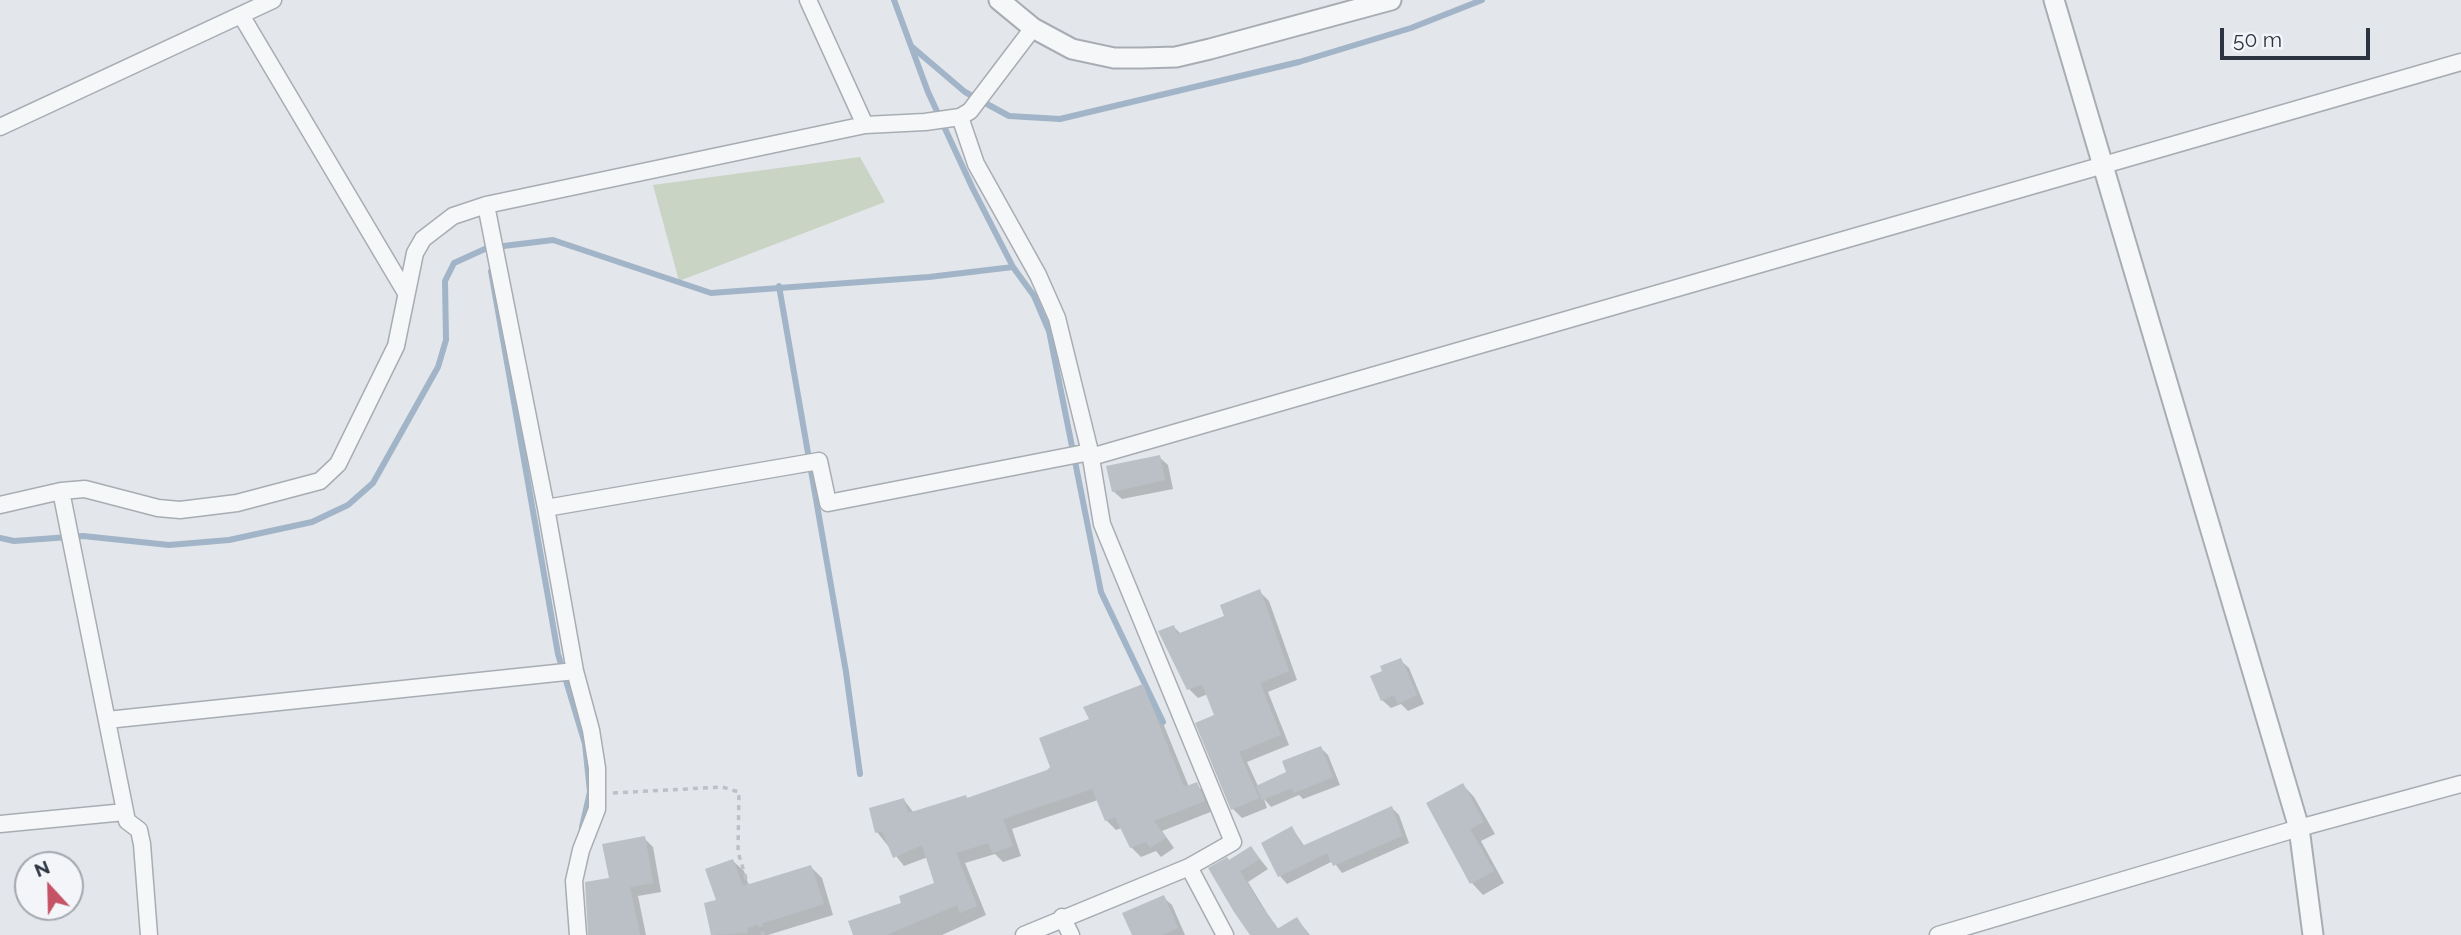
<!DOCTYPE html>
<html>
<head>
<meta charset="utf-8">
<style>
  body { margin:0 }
  #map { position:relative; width:2461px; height:935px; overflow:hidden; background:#e3e6ea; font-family:Raleway,sans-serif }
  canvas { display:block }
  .north { position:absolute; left:14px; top:851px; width:70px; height:70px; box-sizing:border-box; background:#f3f5f8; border:2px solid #a3a8af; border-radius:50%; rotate:338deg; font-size:19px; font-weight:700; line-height:28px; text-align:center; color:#2c3442 }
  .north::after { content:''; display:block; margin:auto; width:24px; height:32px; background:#c65265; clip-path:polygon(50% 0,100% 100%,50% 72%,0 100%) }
  .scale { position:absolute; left:2220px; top:28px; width:150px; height:32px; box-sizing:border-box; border:4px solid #2c3442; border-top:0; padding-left:9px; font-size:21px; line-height:24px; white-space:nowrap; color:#2c3442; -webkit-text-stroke:5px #f3f5f8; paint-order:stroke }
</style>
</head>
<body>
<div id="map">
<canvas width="2461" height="935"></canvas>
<div class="north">N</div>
<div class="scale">50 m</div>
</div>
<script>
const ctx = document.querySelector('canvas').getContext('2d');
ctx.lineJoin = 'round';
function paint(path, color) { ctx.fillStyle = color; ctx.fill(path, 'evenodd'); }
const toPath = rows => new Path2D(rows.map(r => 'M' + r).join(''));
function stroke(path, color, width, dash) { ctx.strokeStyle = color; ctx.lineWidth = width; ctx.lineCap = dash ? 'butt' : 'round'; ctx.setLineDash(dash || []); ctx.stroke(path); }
paint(toPath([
  [860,157,885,202,679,281,653,185]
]), '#c9d4c5');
paint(toPath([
  [1159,457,1168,465,1173,489,1122,499,1113,491],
  [1259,591,1269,601,1297,680,1268,692,1289,745,1247,762,1258,786,1288,773,1321,748,1328,755,1340,785,1303,799,1299,795,1271,807,1264,799,1267,808,1242,818,1233,809,1216,716,1208,694,1198,698,1189,689,1174,627,1181,634,1226,617],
  [1400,660,1409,668,1424,704,1408,711,1401,704,1391,708,1382,700],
  [1143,686,1152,696,1189,787,1196,784,1206,794,1213,811,1162,831,1174,848,1161,857,1156,851,1141,857,1131,847,1122,828,1116,830,1106,820,1098,800,1012,829,1021,856,1003,862,995,854,965,863,986,915,942,935,855,935,936,884,928,857,904,866,877,832,904,800,914,813,966,797,968,799,1048,772,1091,720],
  [1463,785,1474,797,1495,834,1481,841,1504,883,1483,895,1472,883],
  [1392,808,1399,815,1409,843,1342,873,1333,861,1287,884,1280,876,1263,843,1292,828,1305,847],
  [644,838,653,847,661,892,638,896,646,935,592,935,611,879],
  [1251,848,1268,869,1248,882,1267,913,1279,930,1297,919,1310,935,1252,935,1229,862],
  [733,861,744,871,749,886,811,867,822,878,833,915,768,935,710,935,713,934,718,901],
  [1163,897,1172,905,1185,935,1135,935]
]), '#0003');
stroke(toPath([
  [894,0,911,46,965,92,1009,116,1060,119,1299,62,1411,28,1482,0],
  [911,46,928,92,973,189,1013,267,1034,296,1049,331,1101,592,1163,722],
  [491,271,558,654,585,744,590,792,582,827],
  [779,286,846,672,860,774],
  [0,538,14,541,83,536,169,545,229,540,312,522,348,505,373,483,438,367,446,340,445,281,454,263,487,248,553,240,711,293,929,277,1013,267]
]), '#a1b4c8', 6);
paint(toPath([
  [1160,455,1165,480,1112,492,1106,466],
  [1260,589,1289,671,1260,683,1281,735,1239,752,1259,798,1231,810,1195,723,1214,715,1202,684,1187,690,1158,631,1174,625,1177,634,1224,616,1220,605],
  [1401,658,1417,695,1398,704,1394,695,1381,701,1370,676,1382,671,1380,666],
  [1143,684,1184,787,1197,782,1205,801,1154,821,1166,838,1150,848,1146,842,1130,848,1115,817,1105,821,1092,789,1003,819,1013,846,992,853,988,843,956,853,977,906,960,913,957,905,886,935,853,935,848,921,901,903,899,896,934,883,922,845,893,858,882,831,875,833,869,808,904,798,908,813,966,795,967,798,1047,770,1050,767,1039,738,1089,719,1083,707],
  [1321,746,1333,777,1294,793,1292,788,1262,800,1256,786,1286,772,1282,761],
  [1463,783,1484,822,1470,829,1494,871,1470,884,1426,803],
  [1392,806,1402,836,1333,866,1327,853,1278,877,1261,843,1292,826,1302,846],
  [645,836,653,883,630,887,640,935,588,935,585,882,609,878,602,844],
  [1251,846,1260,859,1240,871,1258,901,1277,929,1297,917,1308,935,1250,935,1234,912,1208,868,1227,857,1229,860],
  [733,859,743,886,811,865,824,904,747,928,748,933,711,935,704,903,716,900,705,869],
  [1164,895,1178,928,1162,935,1132,935,1122,913]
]), '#bbc0c7');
const minor = toPath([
  [808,0,865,125],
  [241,15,406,293],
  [960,117,976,164,1038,275,1057,318,1090,452,1102,524,1233,842,1189,867,1024,935],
  [0,127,273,0],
  [486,205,546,508,575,671,591,730,597,768,597,809,581,850,574,881,578,935],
  [1091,457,2461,62],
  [61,491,127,821,139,830,142,844,149,935],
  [0,505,61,491,85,489,158,508,180,510,237,503,320,481,338,464,396,346,415,253,423,239,453,216,486,205,865,125,925,122,960,117,970,111,1033,28],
  [546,508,819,461,828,503,1090,452],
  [107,720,575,671],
  [0,824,125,812],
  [1189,867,1225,935],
  [1062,917,1071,935],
  [1938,935,2299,828,2461,784]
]);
const tertiary = toPath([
  [999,0,1033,28,1072,49,1114,58,1142,58,1176,57,1210,49,1391,0],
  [2054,0,2299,828,2313,935]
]);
stroke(minor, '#a8adb4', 19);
stroke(tertiary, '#a8adb4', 23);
stroke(toPath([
  [613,793,722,787,739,792,738,852,763,935]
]), '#bdc0c6', 3.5, [5, 5]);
stroke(minor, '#f6f7f9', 16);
stroke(tertiary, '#f6f7f9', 19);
</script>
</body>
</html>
